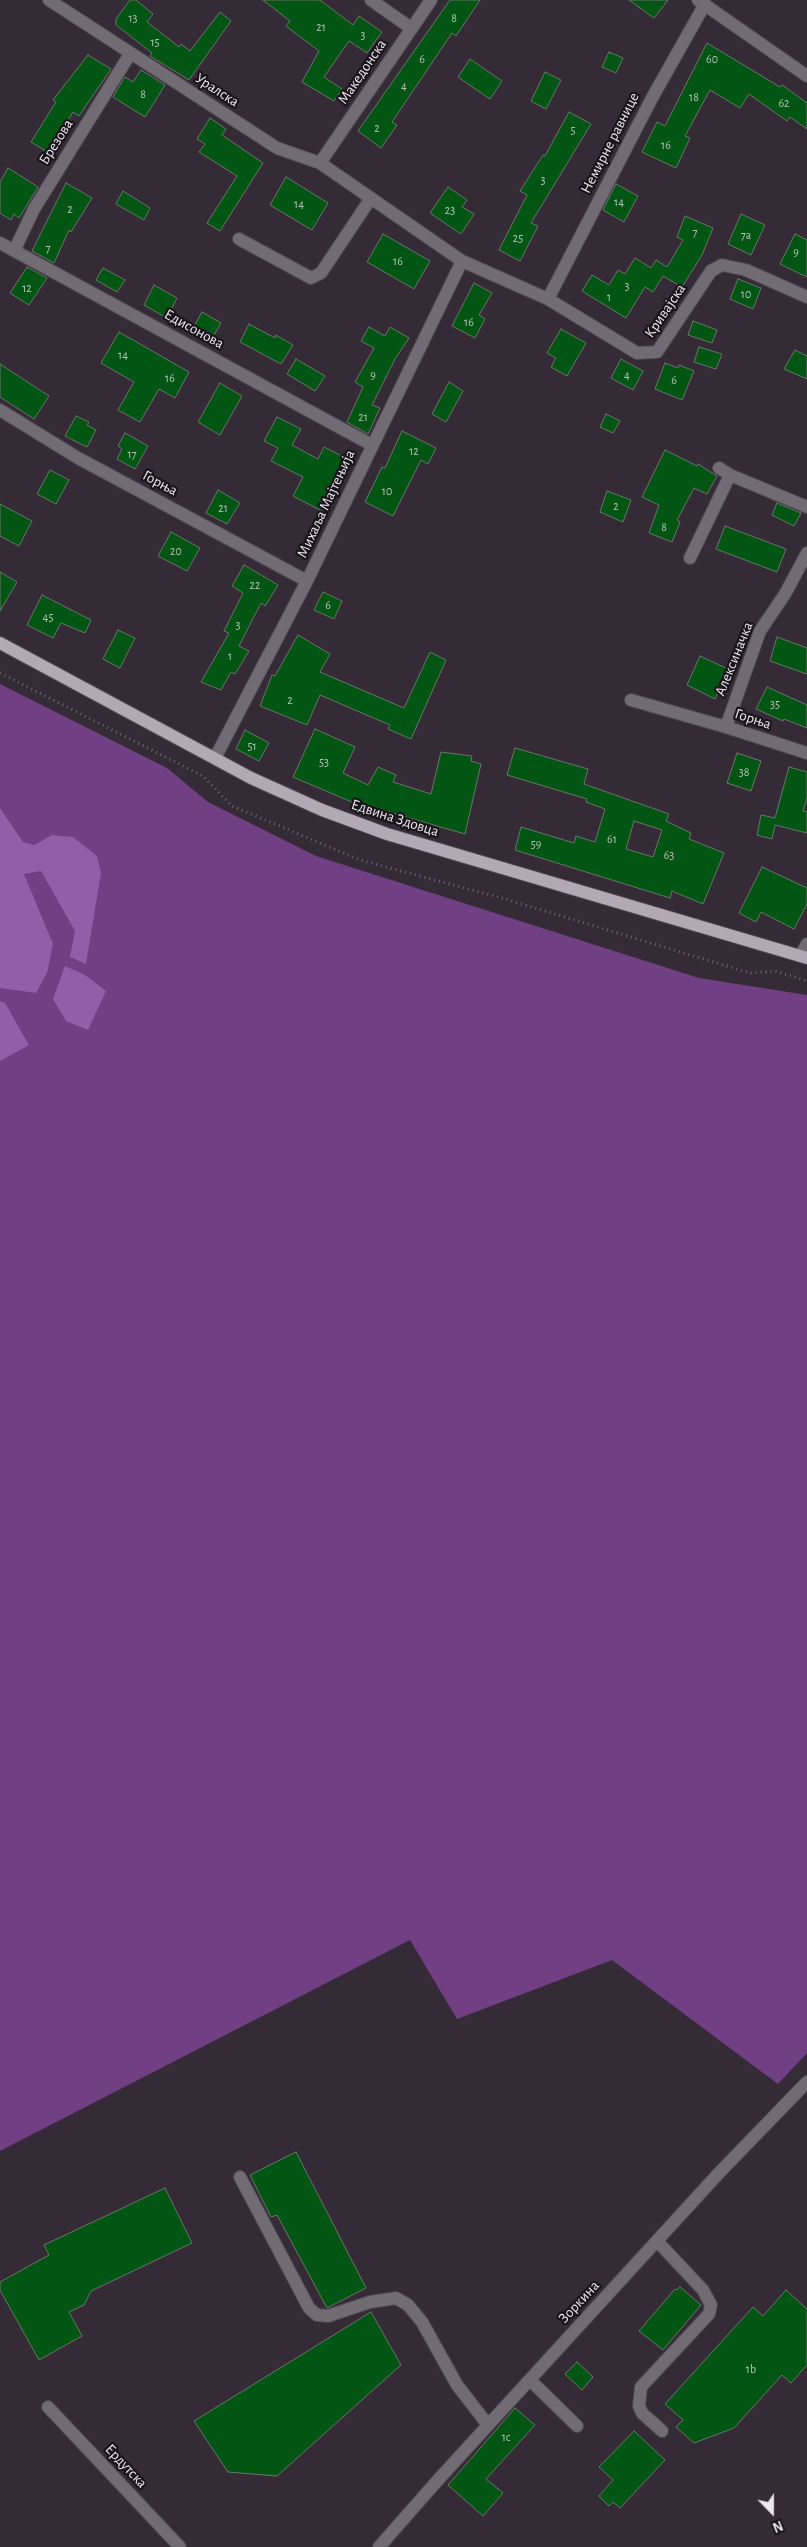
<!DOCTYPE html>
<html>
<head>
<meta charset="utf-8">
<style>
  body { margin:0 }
  #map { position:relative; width:807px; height:2547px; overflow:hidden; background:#342b37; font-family:"Alegreya Sans",sans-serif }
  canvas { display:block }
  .north { position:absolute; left:747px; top:2487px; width:50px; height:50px; -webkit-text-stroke:4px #19151b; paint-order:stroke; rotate:158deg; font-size:14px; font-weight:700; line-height:20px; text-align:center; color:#eee9f1 }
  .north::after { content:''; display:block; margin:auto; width:18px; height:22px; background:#eee9f1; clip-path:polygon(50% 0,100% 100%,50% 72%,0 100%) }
</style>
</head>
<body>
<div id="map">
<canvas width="807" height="2547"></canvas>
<div class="north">N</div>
</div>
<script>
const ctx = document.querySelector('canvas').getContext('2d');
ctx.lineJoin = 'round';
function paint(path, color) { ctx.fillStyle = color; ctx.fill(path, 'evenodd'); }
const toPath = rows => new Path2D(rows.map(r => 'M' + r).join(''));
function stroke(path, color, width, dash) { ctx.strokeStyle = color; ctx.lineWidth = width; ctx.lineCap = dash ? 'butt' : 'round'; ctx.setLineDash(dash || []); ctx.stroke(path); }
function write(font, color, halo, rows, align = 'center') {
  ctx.font = font + ' "Alegreya Sans",sans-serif'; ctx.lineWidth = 4.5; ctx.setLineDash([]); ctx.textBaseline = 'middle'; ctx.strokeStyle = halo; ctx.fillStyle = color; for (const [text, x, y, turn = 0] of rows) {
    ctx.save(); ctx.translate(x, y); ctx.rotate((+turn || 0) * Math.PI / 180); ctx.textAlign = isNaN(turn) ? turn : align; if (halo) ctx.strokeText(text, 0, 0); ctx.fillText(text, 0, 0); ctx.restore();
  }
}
paint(toPath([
  [0,684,167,768,208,802,316,856,699,978,807,995,807,2053,778,2084,612,1960,457,2019,410,1940,0,2151]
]), '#703f84');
paint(toPath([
  [0,808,23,842,34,845,52,835,73,837,97,856,101,873,86,964,70,957,75,931,41,871,24,874,53,944,47,973,36,993,0,988],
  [65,966,85,975,106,991,88,1030,66,1021,53,999],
  [0,1001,5,1003,29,1045,0,1061]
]), '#925ea7');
const building = toPath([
  [130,0,136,0,153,14,147,22,179,47,181,44,190,51,220,12,231,21,189,80,150,56,152,53,116,25,116,19,130,0],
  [263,0,320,0,353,25,359,16,382,32,367,53,349,41,324,77,342,89,334,101,302,82,319,51,286,26,290,21,263,0],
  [450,0,480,0,456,36,452,33,392,122,397,125,381,148,358,131,450,0],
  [629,0,668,0,654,18,629,0],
  [707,43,780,87,782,85,807,103,807,129,790,117,787,121,749,94,740,108,710,90,685,136,690,138,676,168,642,152,657,122,665,126,707,43],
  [609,52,623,58,616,73,602,67,609,52],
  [88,55,111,69,79,116,73,112,49,153,31,142,56,102,53,100,88,55],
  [470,59,502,81,490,99,458,77,470,59],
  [141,70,165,85,145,117,113,97,125,77,133,82,141,70],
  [545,72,561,80,546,109,531,101,545,72],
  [569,112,591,124,531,223,538,226,520,261,499,250,527,195,520,191,543,155,545,156,569,112],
  [210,118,226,129,222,135,263,163,220,231,207,223,237,176,199,152,205,144,197,139,210,118],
  [8,168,38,187,19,218,14,214,11,220,0,213,0,182,8,168],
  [286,177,328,203,312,230,270,205,286,177],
  [66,183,92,198,71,232,69,230,54,263,32,251,66,183],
  [616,184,638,196,624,222,603,210,616,184],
  [448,187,467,200,462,207,474,214,461,234,430,213,448,187],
  [123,191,150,208,144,220,116,204,123,191],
  [741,214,765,225,751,255,728,244,741,214],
  [685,216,713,228,702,255,682,287,663,276,653,292,645,287,626,318,582,291,592,275,609,285,618,270,625,274,635,258,651,268,656,260,667,267,683,240,677,237,685,216],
  [383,234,430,261,414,289,367,262,383,234],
  [795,234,807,240,807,277,780,264,795,234],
  [27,267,47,278,29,305,10,293,27,267],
  [103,268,125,280,117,292,96,280,103,268],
  [738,279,761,288,753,309,730,299,738,279],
  [474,283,492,293,479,315,485,319,475,338,452,326,474,283],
  [154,285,177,298,167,318,144,305,154,285],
  [202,312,221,323,210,342,191,332,202,312],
  [693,321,717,330,712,343,688,335,693,321],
  [249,324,275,338,276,335,293,345,281,364,240,342,249,324],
  [369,327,385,336,390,327,409,338,395,359,372,405,380,408,368,434,347,422,363,387,355,382,374,348,361,341,369,327],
  [561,329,586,343,567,376,551,367,556,358,547,353,561,329],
  [119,332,189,372,175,398,159,389,140,422,118,410,134,382,101,363,119,332],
  [699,347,722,354,716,369,694,362,699,347],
  [795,350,807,356,807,379,784,369,795,350],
  [296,359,325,376,315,391,287,374,296,359],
  [621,359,643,371,633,390,611,378,621,359],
  [665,363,678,368,679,365,694,371,682,400,655,389,665,363],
  [0,364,49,396,34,419,0,397,0,364],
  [449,382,463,391,446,422,432,414,449,382],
  [220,383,242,396,220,435,198,422,220,383],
  [606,414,620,421,613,433,600,427,606,414],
  [76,416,89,422,87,425,96,430,87,447,65,436,76,416],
  [277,417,301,429,292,445,318,459,324,447,348,459,322,511,293,496,303,477,271,461,278,448,264,441,277,417],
  [402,431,436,448,428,464,421,460,393,516,365,502,382,467,385,468,402,431],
  [125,433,148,446,135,469,117,459,122,449,118,446,125,433],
  [665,450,697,466,698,464,717,476,707,494,694,488,677,520,680,522,672,542,649,533,659,505,642,497,665,450],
  [50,470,69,480,56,504,37,494,50,470],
  [218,490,240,503,227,524,206,513,218,490],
  [607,491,631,500,623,522,600,512,607,491],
  [777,503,801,513,794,526,772,515,777,503],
  [0,504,32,521,19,546,0,536,0,504],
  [725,526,786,549,777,572,716,549,725,526],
  [171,532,200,548,187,571,158,556,171,532],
  [244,565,278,585,265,606,261,603,239,646,249,651,235,674,231,672,221,690,201,682,229,633,224,631,243,593,232,586,244,565],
  [0,572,17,582,0,611,0,572],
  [323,592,342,601,334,619,314,610,323,592],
  [42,595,91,620,85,633,61,623,53,638,27,625,42,595],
  [118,630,135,638,120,668,103,659,118,630],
  [298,635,330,654,320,672,404,708,430,652,446,660,411,739,388,729,390,725,320,695,307,725,260,706,272,675,275,676,298,635],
  [777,637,807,648,807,674,770,661,777,637],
  [700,656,728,669,715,699,687,685,700,656],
  [767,687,807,705,807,728,784,719,783,721,756,709,767,687],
  [315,729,355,747,343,773,368,785,378,767,396,775,393,782,431,794,441,752,472,756,471,761,481,764,465,834,382,810,380,814,293,777,315,729],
  [245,730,269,743,259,761,236,749,245,730],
  [515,748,588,769,584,784,669,814,666,821,691,833,689,839,724,853,703,904,672,891,670,898,515,850,521,827,574,843,576,836,595,842,605,809,586,802,587,799,507,775,515,748],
  [634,821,662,830,653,857,626,849,634,821],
  [737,753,761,761,751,791,727,783,737,753],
  [789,767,807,772,807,798,803,811,807,812,807,833,775,825,772,839,757,835,761,815,775,818,789,767],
  [762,867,807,888,807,904,794,929,761,912,756,922,739,913,762,867],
  [296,2152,366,2288,327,2308,277,2215,271,2217,250,2175,296,2152],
  [165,2188,192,2243,91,2291,84,2305,69,2312,82,2336,39,2360,0,2290,0,2282,49,2255,44,2245,165,2188],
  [680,2287,701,2305,663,2350,639,2331,675,2289,677,2290,680,2287],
  [786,2290,807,2309,807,2365,791,2383,782,2375,734,2428,694,2443,676,2427,683,2420,665,2404,753,2307,763,2316,786,2290],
  [371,2312,401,2365,277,2476,228,2472,194,2421,371,2312],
  [577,2362,593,2377,582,2390,565,2374,577,2362],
  [515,2408,535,2425,486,2479,503,2493,483,2516,448,2485,515,2408],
  [634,2431,665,2460,620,2508,613,2502,609,2506,599,2496,613,2480,599,2467,634,2431]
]);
paint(building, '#025512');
stroke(building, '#6a7669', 1);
const minor = toPath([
  [49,0,277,148,320,163,462,261,548,299,637,353,657,352,711,271,722,265,746,270,807,297],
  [371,0,411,28],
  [698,0,807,76],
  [320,163,431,0],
  [239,239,311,278,321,273,371,198],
  [0,243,372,445],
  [15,249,34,209,130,54],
  [548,299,652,98,705,4],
  [0,410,78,458,307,581],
  [719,468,730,475,807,507],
  [690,558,730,475],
  [631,700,726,727,807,753],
  [726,727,760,631,785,594,807,553],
  [215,758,307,581,462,261],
  [800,956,807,944],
  [240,2177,309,2308,317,2315,328,2316,370,2302,396,2298,408,2305,422,2322,457,2385,488,2425],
  [657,2241,703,2290,711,2305,709,2314,641,2387,639,2406,642,2413,662,2431],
  [530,2380,577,2426],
  [48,2407,180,2547],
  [379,2547,437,2481,718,2174,807,2082]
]);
const major = toPath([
  [0,643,251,778,322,810,387,834,807,958]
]);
stroke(minor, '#4e4651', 14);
stroke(major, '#4e4651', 14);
stroke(toPath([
  [0,673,203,776,232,806,360,860,502,898,750,973,775,971,807,981]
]), '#706873', 3, [1, 4]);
stroke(minor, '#716c73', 12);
stroke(major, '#b2a9b6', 12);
write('12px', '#b3c4b9', null, [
  ["13",133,18],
  ["8",454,18],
  ["21",321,27],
  ["3",363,35],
  ["15",155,42],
  ["6",422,59],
  ["60",712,59],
  ["4",404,86],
  ["8",143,94],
  ["18",694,97],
  ["62",784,103],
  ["2",377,128],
  ["5",573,130],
  ["16",666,145],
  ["3",543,180],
  ["14",619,202],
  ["14",299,204],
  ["2",70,209],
  ["23",450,210],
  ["7",695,232],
  ["7a",746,235],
  ["25",518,238],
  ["7",48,248],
  ["9",796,252],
  ["16",398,261],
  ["3",627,286],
  ["12",27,288],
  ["10",746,294],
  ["1",609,297],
  ["16",469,322],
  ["14",123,355],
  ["9",373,375],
  ["4",627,375],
  ["16",170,378],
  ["6",674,380],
  ["21",363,417],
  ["12",414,451],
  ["17",132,454],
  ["10",387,491],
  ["2",616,506],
  ["21",223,508],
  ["8",664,527],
  ["20",176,551],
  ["22",255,585],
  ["6",328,605],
  ["45",48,617],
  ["3",238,625],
  ["1",230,656],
  ["2",290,700],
  ["35",775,704],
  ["51",252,746],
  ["53",324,762],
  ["38",744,772],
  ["61",612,839],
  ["59",536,844],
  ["63",669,855],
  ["1b",751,2369],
  ["1c",506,2437]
]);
write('15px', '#eee9f1', '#19151b', [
  ["Македонска",362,72,-56],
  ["Уралска",217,90,33],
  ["Брезова",56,142,-58],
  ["Немирне равнице",610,143,-63],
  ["Кривајска",665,311,-56],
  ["Едисонова",194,329,29],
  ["Горња",160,483,28],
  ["Михаља Мајтењија",326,504,-65],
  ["Алексиначка",734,659,-68],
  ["Горња",753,719,18],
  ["Едвина Здовца",395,818,18],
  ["Зоркина",579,2302,-47],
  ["Ердутска",126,2466,47]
]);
</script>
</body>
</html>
